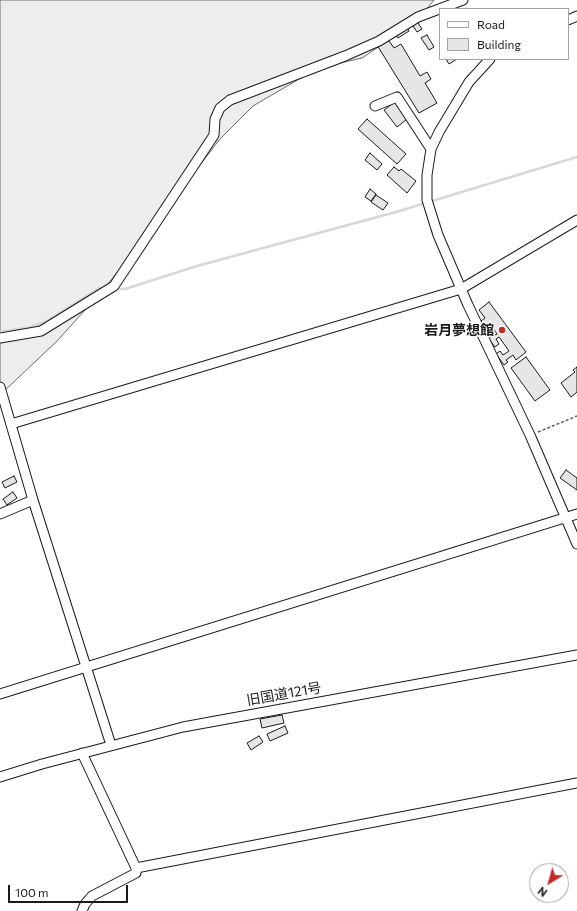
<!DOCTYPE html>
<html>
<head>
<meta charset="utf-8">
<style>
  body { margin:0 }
  #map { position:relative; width:577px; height:911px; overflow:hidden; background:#fff; font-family:Commissioner,sans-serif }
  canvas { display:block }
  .legend { position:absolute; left:439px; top:8px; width:130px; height:52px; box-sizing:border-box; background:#fff; border:1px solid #a3a3a3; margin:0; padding:5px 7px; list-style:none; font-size:12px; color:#1a1a1a }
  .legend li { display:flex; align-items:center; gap:8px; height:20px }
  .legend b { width:20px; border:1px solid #a3a3a3 }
  .north { position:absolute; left:529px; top:863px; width:40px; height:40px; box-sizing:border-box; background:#fff; border:1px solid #a3a3a3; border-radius:50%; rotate:217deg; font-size:11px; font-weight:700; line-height:16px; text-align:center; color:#1a1a1a }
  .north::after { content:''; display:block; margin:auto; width:14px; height:18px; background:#c62828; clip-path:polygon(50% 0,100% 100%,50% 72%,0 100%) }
  .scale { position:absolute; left:8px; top:885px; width:120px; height:18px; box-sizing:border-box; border:2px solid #1a1a1a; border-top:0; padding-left:5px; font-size:12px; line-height:14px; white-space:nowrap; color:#1a1a1a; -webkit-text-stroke:3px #fff; paint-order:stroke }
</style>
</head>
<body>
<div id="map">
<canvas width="577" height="911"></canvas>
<ul class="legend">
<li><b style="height:5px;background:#fff"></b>Road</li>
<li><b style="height:11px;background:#e6e6e6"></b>Building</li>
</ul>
<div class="north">N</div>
<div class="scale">100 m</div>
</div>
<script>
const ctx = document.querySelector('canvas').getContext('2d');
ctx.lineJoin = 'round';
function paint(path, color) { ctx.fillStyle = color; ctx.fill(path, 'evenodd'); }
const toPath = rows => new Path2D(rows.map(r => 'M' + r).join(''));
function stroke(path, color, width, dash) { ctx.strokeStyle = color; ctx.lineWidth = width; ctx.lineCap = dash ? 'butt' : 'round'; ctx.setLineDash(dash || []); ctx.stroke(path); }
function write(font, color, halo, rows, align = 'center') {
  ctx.font = font + ' Commissioner,"Noto Sans JP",sans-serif'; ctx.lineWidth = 3; ctx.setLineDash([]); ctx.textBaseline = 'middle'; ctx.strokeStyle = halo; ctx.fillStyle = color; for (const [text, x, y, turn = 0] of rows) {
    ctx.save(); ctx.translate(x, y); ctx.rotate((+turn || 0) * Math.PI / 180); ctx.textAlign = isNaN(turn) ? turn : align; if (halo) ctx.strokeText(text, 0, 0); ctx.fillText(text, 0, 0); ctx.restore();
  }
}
const built = toPath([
  [0,0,434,0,417,21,362,58,318,68,253,106,220,139,105,288,57,341,0,395,0,0]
]);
paint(built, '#ededed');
stroke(built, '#6a6a6a', 1);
stroke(toPath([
  [116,289,125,289,197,266,396,212,577,157],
  [0,332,30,327,47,321,99,288,105,289]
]), '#d7d7d7', 2.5);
const building = toPath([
  [416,20,422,29,417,32,411,23,416,20],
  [404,22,409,31,398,38,393,29,404,22],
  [427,35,434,47,429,50,421,38,427,35],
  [387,38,394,48,401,44,420,76,427,72,431,79,425,83,437,103,419,113,377,45,387,38],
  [446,59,457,59,449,64,446,59],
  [395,102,407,119,397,127,384,110,395,102],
  [367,119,406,154,397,164,358,129,367,119],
  [370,153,382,164,377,170,365,160,370,153],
  [394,167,399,171,401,169,416,181,407,193,387,175,394,167],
  [370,189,376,194,371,201,365,197,370,189],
  [376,195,388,203,383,210,371,202,376,195],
  [489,302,526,352,516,360,513,355,506,360,508,362,504,365,496,354,500,351,503,355,509,351,499,337,496,339,499,344,495,347,488,338,497,334,489,323,484,326,481,321,485,318,479,310,489,302],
  [526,357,550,390,535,401,511,368,526,357],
  [577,367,577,392,571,397,561,383,575,372,573,370,577,367],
  [566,470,577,478,577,490,560,478,566,470],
  [14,476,17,482,5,488,2,482,14,476],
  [13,492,17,498,7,505,3,499,13,492],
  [282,715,284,723,262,728,260,719,282,715],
  [285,726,288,733,270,741,267,734,285,726],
  [259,736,263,742,251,750,247,743,259,736]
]);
paint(building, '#e6e6e6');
stroke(building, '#1a1a1a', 1);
const minor = toPath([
  [568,20,577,16],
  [490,59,469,82,439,132,431,149,427,175,427,200,438,235,468,305,530,435,577,544],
  [375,106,397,97,431,149],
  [0,338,41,331,114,286,214,135,215,119,220,108,230,100,345,56,379,41,418,17,463,0],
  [0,387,33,500,111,745],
  [11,424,461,289,577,220],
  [0,514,33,500],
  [0,694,577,514],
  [0,777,42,764,183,727,577,655],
  [136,868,577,783],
  [82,911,85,904,92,896,136,873,136,868,82,753]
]);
stroke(minor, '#1a1a1a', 11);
stroke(toPath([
  [538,432,577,416]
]), '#5f5f5f', 1.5, [3, 2]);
stroke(minor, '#fff', 9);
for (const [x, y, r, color] of [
  [502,330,4,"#c62828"]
]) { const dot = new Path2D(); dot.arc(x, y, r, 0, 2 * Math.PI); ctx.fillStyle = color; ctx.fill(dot); stroke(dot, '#fff', 1.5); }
write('bold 14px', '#1a1a1a', '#fff', [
  ["岩月夢想館",494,330]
], 'right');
write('14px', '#1a1a1a', '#fff', [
  ["旧国道121号",284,694,-10]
]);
</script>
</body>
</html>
